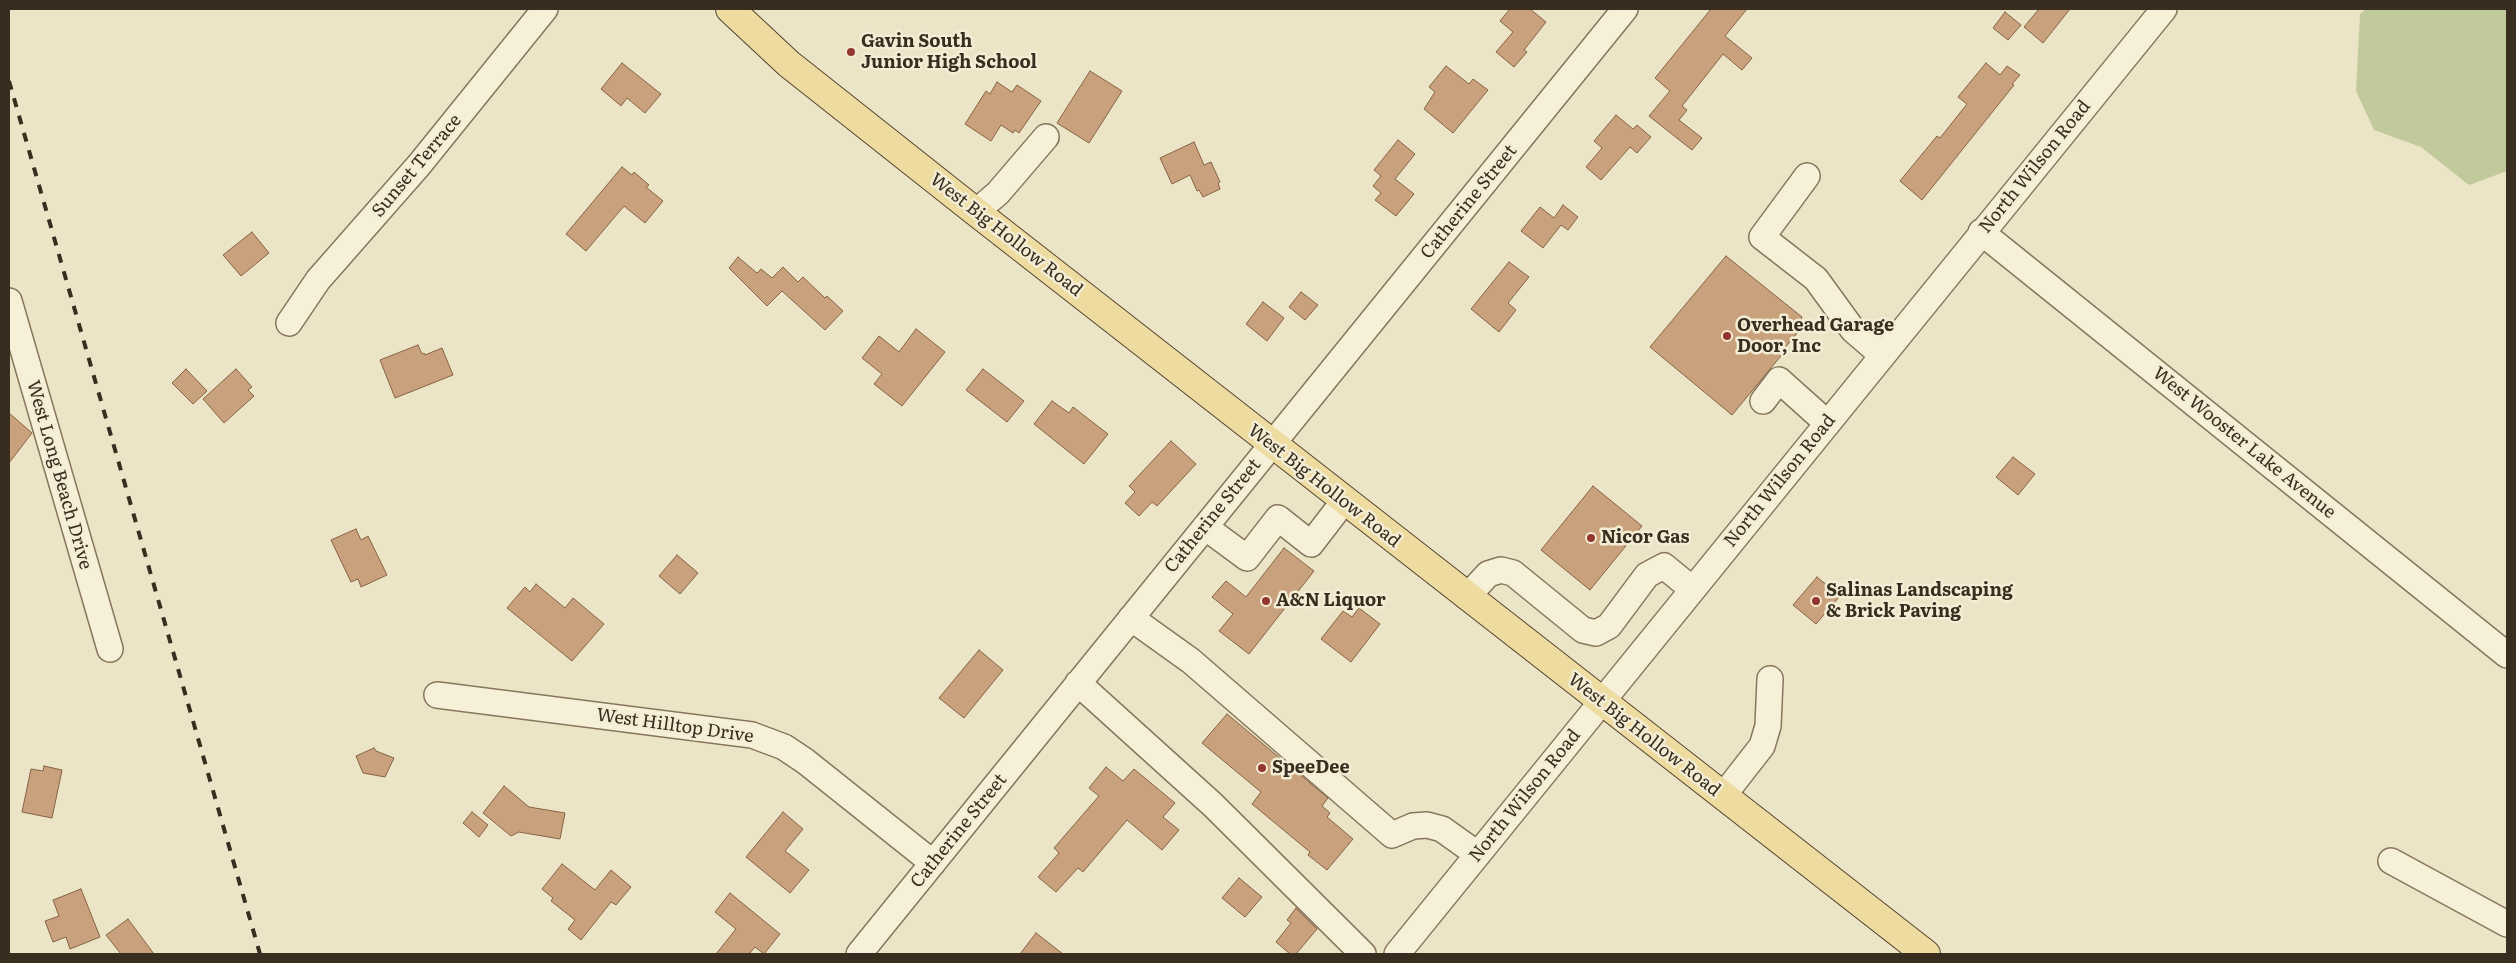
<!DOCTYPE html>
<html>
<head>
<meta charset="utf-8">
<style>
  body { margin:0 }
  #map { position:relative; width:2516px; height:963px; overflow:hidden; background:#ece4c6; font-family:Literata,serif }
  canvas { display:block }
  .frame { position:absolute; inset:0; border:10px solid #382d1f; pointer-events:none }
</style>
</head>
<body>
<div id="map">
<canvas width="2516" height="963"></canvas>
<div class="frame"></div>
</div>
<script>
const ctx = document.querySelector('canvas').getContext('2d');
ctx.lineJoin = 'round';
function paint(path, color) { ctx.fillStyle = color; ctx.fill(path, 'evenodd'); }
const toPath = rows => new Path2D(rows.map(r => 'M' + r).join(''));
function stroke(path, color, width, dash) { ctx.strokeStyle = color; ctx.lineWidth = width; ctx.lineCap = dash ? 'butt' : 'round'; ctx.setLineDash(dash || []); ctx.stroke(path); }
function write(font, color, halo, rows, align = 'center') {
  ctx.font = font + ' Literata,serif'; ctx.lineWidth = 5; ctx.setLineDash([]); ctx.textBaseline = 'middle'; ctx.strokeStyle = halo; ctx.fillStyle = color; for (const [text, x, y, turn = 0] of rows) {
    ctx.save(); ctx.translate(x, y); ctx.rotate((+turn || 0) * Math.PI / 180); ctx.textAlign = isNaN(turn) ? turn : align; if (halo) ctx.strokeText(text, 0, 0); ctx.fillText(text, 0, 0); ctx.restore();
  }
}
paint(toPath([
  [2366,9,2507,9,2507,171,2469,185,2421,147,2374,130,2356,91,2360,14]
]), '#c1ca9a');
const building = toPath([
  [1510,9,1530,9,1546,22,1524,50,1527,52,1514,67,1496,52,1513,32,1500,21,1510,9],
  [1711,9,1747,9,1725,36,1752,58,1742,70,1723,54,1682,106,1687,110,1679,120,1702,138,1692,150,1649,116,1670,91,1655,78,1711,9],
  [2039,9,2070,9,2043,43,2024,27,2039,9],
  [2005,12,2021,25,2008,40,1993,28,2005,12],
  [622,63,661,94,645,113,627,98,621,106,601,89,622,63],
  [1986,63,2000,75,2007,66,2020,75,2012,84,2014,85,1922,200,1900,181,1937,136,1940,138,1967,104,1958,97,1986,63],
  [1446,66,1469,84,1473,79,1488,90,1453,133,1424,109,1435,92,1429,87,1446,66],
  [1090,71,1122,91,1089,143,1057,123,1090,71],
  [997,82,1012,92,1017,85,1041,101,1019,133,1015,130,1013,133,1001,125,991,141,965,124,986,91,990,94,997,82],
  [1616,115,1633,129,1637,125,1651,137,1637,153,1630,147,1601,180,1586,167,1602,148,1594,141,1616,115],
  [1398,140,1415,154,1395,179,1414,194,1396,216,1375,200,1381,193,1373,186,1381,176,1374,170,1398,140],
  [1194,142,1204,165,1211,162,1220,182,1218,183,1220,189,1203,197,1199,190,1197,191,1190,175,1172,184,1160,158,1194,142],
  [622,167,632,175,634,172,649,185,646,187,663,201,645,223,624,206,586,251,566,234,622,167],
  [1563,205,1578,217,1568,230,1561,225,1543,248,1521,231,1540,207,1554,218,1563,205],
  [252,232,269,253,241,276,223,255,252,232],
  [1726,256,1802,317,1800,322,1804,325,1783,350,1785,351,1732,415,1650,347,1726,256],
  [738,257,757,273,761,269,772,278,783,267,798,282,803,277,825,298,827,296,843,311,825,330,782,291,767,306,729,268,738,257],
  [1509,262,1529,277,1508,303,1516,310,1499,332,1471,309,1509,262],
  [1301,292,1318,305,1305,320,1289,307,1301,292],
  [1263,302,1284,318,1267,341,1246,324,1263,302],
  [916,329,945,352,902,406,874,384,882,374,862,358,879,336,899,352,916,329],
  [418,345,422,354,424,353,425,355,442,348,453,375,395,398,380,360,418,345],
  [186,369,207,391,193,404,172,383,186,369],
  [236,369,252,387,248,390,254,396,224,423,203,399,236,369],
  [983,369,1024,401,1007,422,966,390,983,369],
  [1052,401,1069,413,1073,407,1108,434,1084,464,1034,424,1052,401],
  [9,413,32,433,9,463,9,413],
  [1171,441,1196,464,1157,506,1152,502,1139,516,1125,503,1135,492,1129,486,1171,441],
  [2013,457,2035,474,2018,495,1996,477,2013,457],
  [1593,486,1642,526,1590,590,1541,550,1593,486],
  [356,529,361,540,368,536,387,575,361,587,358,579,351,582,331,540,356,529],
  [1284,548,1314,571,1249,654,1219,631,1233,614,1212,597,1226,581,1246,597,1284,548],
  [677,555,698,573,680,594,659,576,677,555],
  [1817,577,1840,596,1816,624,1793,605,1817,577],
  [536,584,565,608,573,598,604,624,572,661,507,608,525,587,530,592,536,584],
  [1359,608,1380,624,1351,662,1321,639,1343,611,1352,617,1359,608],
  [979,650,1003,670,964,718,939,698,979,650],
  [1227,714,1328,798,1322,806,1330,813,1327,817,1353,839,1327,870,1308,855,1310,852,1252,804,1261,792,1202,743,1227,714],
  [374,748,376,751,394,758,385,777,363,773,356,756,374,748],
  [44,766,62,770,52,818,22,812,31,769,43,771,44,766],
  [1106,767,1123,781,1134,769,1175,803,1163,817,1179,830,1162,850,1127,820,1083,872,1078,868,1056,892,1038,877,1059,853,1054,848,1099,796,1089,788,1106,767],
  [504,786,529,807,565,813,560,839,519,832,511,836,483,813,504,786],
  [472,812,488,825,479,837,463,823,472,812],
  [783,812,803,829,785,851,809,870,790,893,746,857,783,812],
  [562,864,595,890,611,870,631,887,616,905,611,902,581,940,568,929,575,920,551,901,553,898,542,889,562,864],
  [1239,878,1262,897,1245,917,1222,898,1239,878],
  [81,889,100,937,70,949,66,937,53,942,45,921,59,916,53,900,81,889],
  [730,893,780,934,764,954,755,947,749,954,716,954,736,929,715,912,730,893],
  [1296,908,1317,929,1296,954,1290,954,1276,942,1291,923,1287,920,1296,908],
  [128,919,154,954,121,954,106,935,128,919],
  [1036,933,1063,954,1020,954,1036,933]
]);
paint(building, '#c9a27d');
stroke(building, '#856243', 1);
const minor = toPath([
  [1807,176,1762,237,1816,279,1853,330,1882,355],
  [976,212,998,193,1046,137],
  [1981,232,2507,655],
  [9,301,110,649],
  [289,323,318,280,419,165,545,9],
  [1763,401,1779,380,1827,423],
  [1205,527,1247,558,1278,518,1311,544,1344,501],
  [1467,597,1488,574,1501,570,1513,573,1583,630,1596,633,1609,626,1647,575,1664,566,1692,589],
  [1131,618,1191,661,1392,835,1413,826,1427,825,1442,829,1477,854],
  [1078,683,1213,805,1363,954],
  [437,695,752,735,784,747,805,761,933,863],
  [1723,796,1762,746,1768,726,1770,679],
  [2391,861,2507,924],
  [859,954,1625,9],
  [1397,954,2164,9]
]);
const major = toPath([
  [730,9,789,64,976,212,1926,954]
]);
stroke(minor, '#87765c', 28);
stroke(major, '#554430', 30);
stroke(minor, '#f7f0d9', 25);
stroke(major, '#eddba0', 28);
stroke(toPath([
  [9,81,260,954]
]), '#382d1f', 4, [9, 9]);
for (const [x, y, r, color] of [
  [851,52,5,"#93362f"],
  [1727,336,5,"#93362f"],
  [1591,538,5,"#93362f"],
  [1266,601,5,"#93362f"],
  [1816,601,5,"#93362f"],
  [1262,768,5,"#93362f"]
]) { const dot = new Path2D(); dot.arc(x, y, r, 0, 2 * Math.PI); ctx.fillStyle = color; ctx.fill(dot); stroke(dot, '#f4edd5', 2); }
write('bold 18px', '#382d1f', '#f4edd5', [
  ["Gavin South",861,42],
  ["Junior High School",861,63],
  ["Overhead Garage",1737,326],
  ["Door, Inc",1737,347],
  ["Nicor Gas",1601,538],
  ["Salinas Landscaping",1826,591],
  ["& Brick Paving",1826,612],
  ["A&N Liquor",1276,601],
  ["SpeeDee",1272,768]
], 'left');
write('18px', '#382d1f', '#f4edd5', [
  ["Sunset Terrace",417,166,-50],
  ["North Wilson Road",2035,167,-51],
  ["Catherine Street",1469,202,-51],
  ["West Big Hollow Road",1006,235,38],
  ["West Wooster Lake Avenue",2244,443,39],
  ["West Long Beach Drive",59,475,74],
  ["North Wilson Road",1780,481,-51],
  ["West Big Hollow Road",1324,486,38],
  ["Catherine Street",1213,516,-51],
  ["West Hilltop Drive",675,726,8],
  ["West Big Hollow Road",1644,735,38],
  ["North Wilson Road",1525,796,-51],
  ["Catherine Street",959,831,-51]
]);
</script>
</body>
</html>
